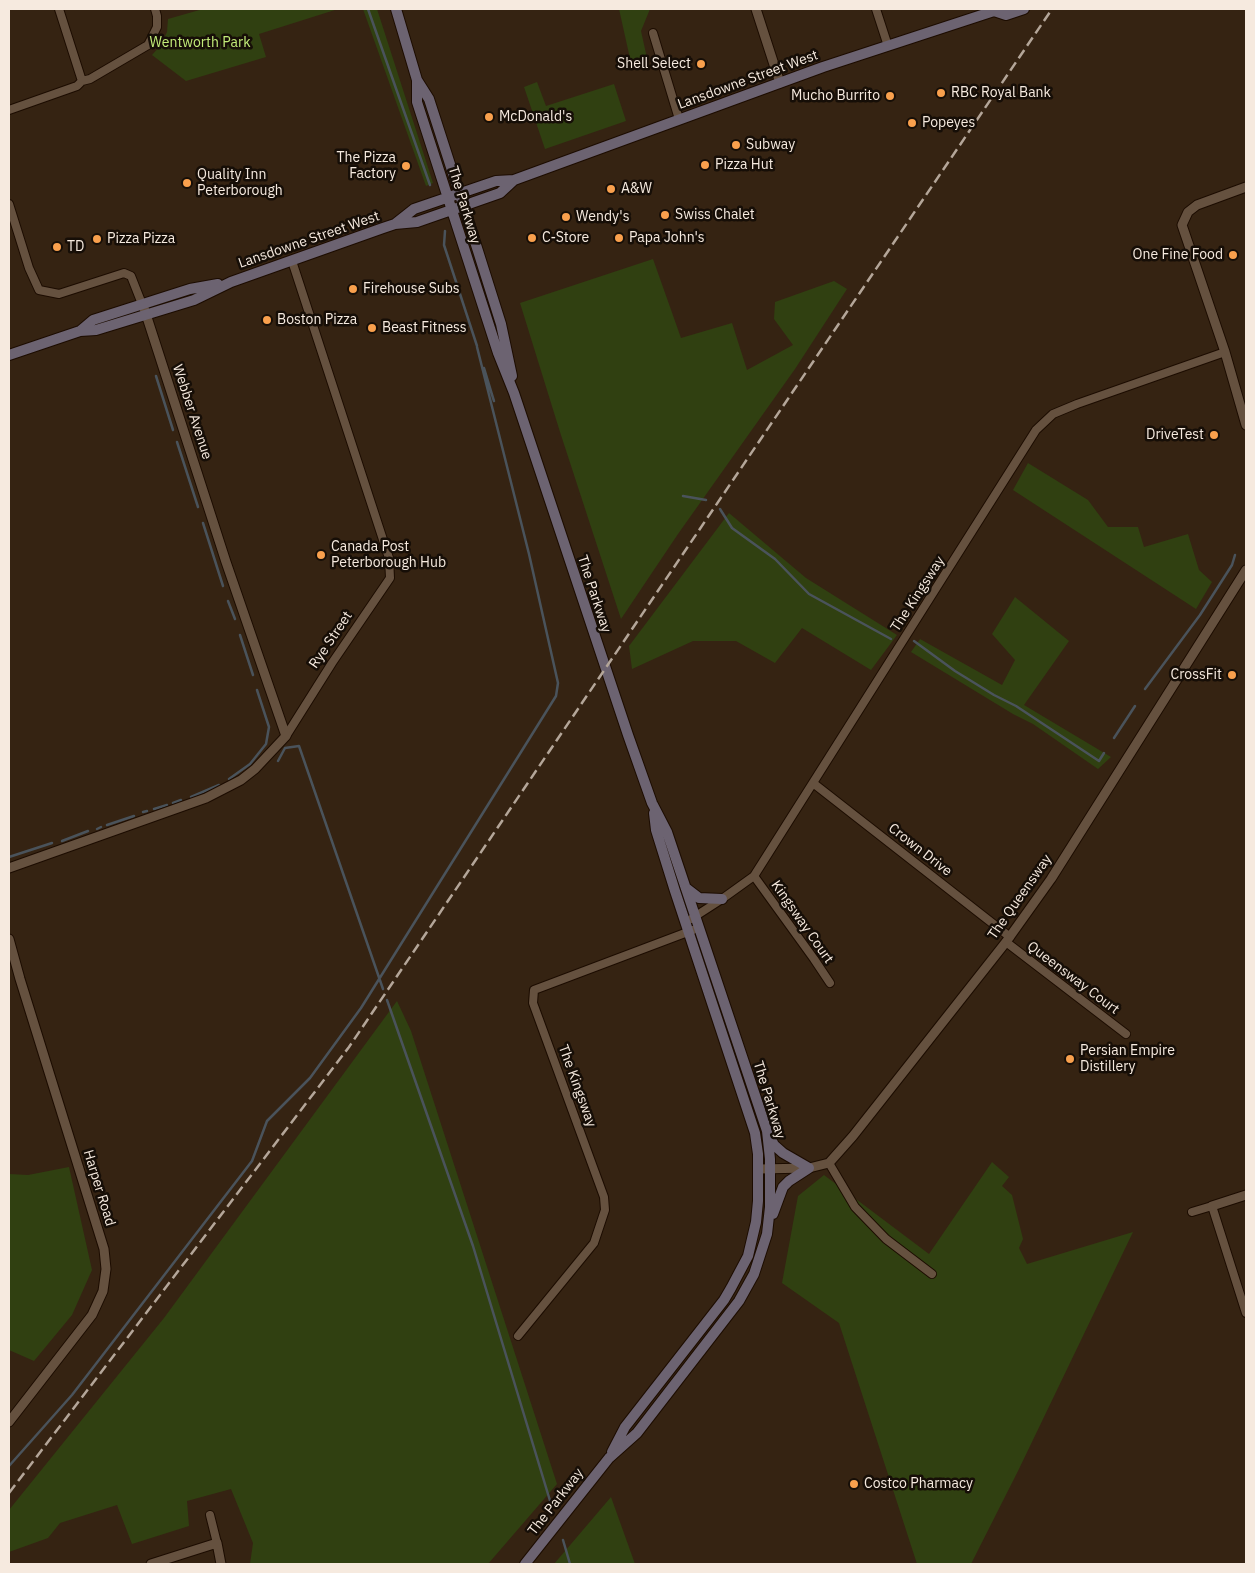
<!DOCTYPE html>
<html>
<head>
<meta charset="utf-8">
<style>
  body { margin:0 }
  #map { position:relative; width:1255px; height:1573px; overflow:hidden; background:#352312; font-family:"IBM Plex Sans",sans-serif }
  canvas { display:block }
  .frame { position:absolute; inset:0; border:10px solid #f6eadf; pointer-events:none }
</style>
</head>
<body>
<div id="map">
<canvas width="1255" height="1573"></canvas>
<div class="frame"></div>
</div>
<script>
const ctx = document.querySelector('canvas').getContext('2d');
ctx.lineJoin = 'round';
function paint(path, color) { ctx.fillStyle = color; ctx.fill(path, 'evenodd'); }
const toPath = rows => new Path2D(rows.map(r => 'M' + r).join(''));
function stroke(path, color, width, dash) { ctx.strokeStyle = color; ctx.lineWidth = width; ctx.lineCap = dash ? 'butt' : 'round'; ctx.setLineDash(dash || []); ctx.stroke(path); }
function write(font, color, halo, rows, align = 'center') {
  ctx.font = font + ' "IBM Plex Sans",sans-serif'; ctx.lineWidth = 5; ctx.setLineDash([]); ctx.textBaseline = 'middle'; ctx.strokeStyle = halo; ctx.fillStyle = color; for (const [text, x, y, turn = 0] of rows) {
    ctx.save(); ctx.translate(x, y); ctx.rotate((+turn || 0) * Math.PI / 180); ctx.textAlign = isNaN(turn) ? turn : align; if (halo) ctx.strokeText(text, 0, 0); ctx.fillText(text, 0, 0); ctx.restore();
  }
}
paint(toPath([
  [203,9,338,9,259,34,266,57,186,81,152,55,160,46,167,32,168,19],
  [363,9,377,9,433,183,426,186],
  [619,9,650,9,641,31,647,58,631,63],
  [537,82,546,106,614,84,626,121,545,149,524,87],
  [653,259,681,338,732,323,747,370,793,345,774,319,775,302,834,281,847,289,795,369,678,534,621,619,560,432,520,303],
  [1028,463,1088,500,1108,527,1138,527,1144,547,1188,534,1199,570,1212,582,1196,609,1013,490],
  [729,513,806,578,897,635,871,670,802,628,775,663,736,641,693,641,632,669,629,646],
  [1015,597,1069,641,1024,705,1111,757,1098,769,1033,724,1013,714,911,652,920,639,1002,685,1015,660,992,634],
  [397,1001,411,1031,557,1484,488,1564,250,1564,253,1543,231,1489,187,1501,189,1526,132,1544,117,1505,60,1523,48,1538,9,1552,9,1510,164,1318],
  [992,1162,1009,1177,1002,1186,1012,1195,1023,1239,1019,1248,1027,1264,1133,1232,1018,1471,971,1564,917,1564,839,1323,782,1283,798,1196,824,1175,929,1254],
  [69,1167,92,1270,72,1315,34,1361,9,1350,9,1174,28,1175],
  [611,1497,635,1564,554,1564]
]), '#304011');
stroke(toPath([
  [368,9,430,185],
  [445,231,444,245,477,346],
  [484,368,494,401,484,370],
  [156,376,173,430],
  [177,442,198,507],
  [683,496,706,500],
  [720,509,732,528,775,559,809,594,891,639],
  [203,523,223,586],
  [228,601,235,619],
  [240,635,253,675],
  [914,641,955,671,994,695,1016,706,1099,761,1104,753],
  [1145,689,1200,615,1232,565,1235,555],
  [1114,738,1135,706],
  [278,761,285,748,299,746,383,989],
  [229,779,250,764,266,744,269,727,257,690],
  [191,797,219,785],
  [173,803,181,800],
  [154,809,167,805],
  [143,812,147,811],
  [107,825,134,816],
  [97,829,101,827],
  [62,841,88,831],
  [9,857,52,843],
  [387,1000,473,1246,551,1504],
  [9,1466,72,1395,252,1161,267,1121,310,1078,361,1008,556,696,558,683,529,554,477,347],
  [563,1540,570,1564]
]), '#4a535b', 2.5);
const minor = toPath([
  [59,9,82,81],
  [876,9,888,46],
  [653,33,679,119],
  [9,110,77,86,82,81,90,79,148,45,157,27,157,16,155,9],
  [9,204,29,268,39,290,59,294,124,273,131,276,142,304],
  [286,736,332,663,390,578,389,558,292,261],
  [813,783,1010,937],
  [754,876,814,959,830,983],
  [691,919,722,899,754,876,1036,430,1053,414,1077,404,1225,352],
  [1006,942,1126,1034],
  [829,1163,855,1207,886,1239,932,1274],
  [1192,1212,1212,1206,1246,1313],
  [518,1336,594,1243,605,1210,604,1197,533,1003,534,990,693,930],
  [210,1515,217,1543]
]);
const tertiary = toPath([
  [756,9,780,83],
  [1246,187,1197,205,1188,212,1182,225,1225,352,1246,425],
  [9,868,206,798,241,780,255,769,286,736,226,562,144,308],
  [9,939,20,979,104,1249,106,1269,103,1291,92,1315,9,1422],
  [759,1169,809,1168,829,1163,853,1136,1006,942,1051,879,1246,570],
  [1212,1206,1246,1195],
  [151,1564,217,1543,221,1564]
]);
const secondary = toPath([
  [396,9,417,80,429,99,478,251,501,324,512,376],
  [994,11,1006,15,1024,9],
  [417,80,417,102,498,353,514,393,628,735,652,803,667,832,767,1131,770,1159,770,1207,767,1234,754,1274,739,1301,637,1433,609,1458,525,1564],
  [395,224,414,209,496,181,514,180,823,67,994,11,997,9],
  [80,331,93,320,190,289,218,284],
  [9,355,80,331,96,330,194,300,231,282,383,228,395,224,417,222,500,193,514,180],
  [686,888,699,898,722,899],
  [770,1137,774,1145,783,1153,809,1168],
  [773,1214,783,1187,789,1181,809,1168],
  [612,1452,625,1427,724,1300,731,1288,748,1256,756,1222,758,1201,758,1154,755,1133,675,891,656,830,654,813]
]);
stroke(minor, '#1c0c00', 10);
stroke(tertiary, '#1c0c00', 11);
stroke(secondary, '#1c0c00', 12);
stroke(minor, '#65513f', 8);
stroke(tertiary, '#65513f', 9);
stroke(secondary, '#6c6371', 10);
stroke(toPath([
  [9,1493,349,1047,1052,9]
]), '#b4a699', 2.5, [10, 5]);
for (const [x, y, r, color] of [
  [701,64,5,"#f9a04d"],
  [941,93,5,"#f9a04d"],
  [890,96,5,"#f9a04d"],
  [489,117,5,"#f9a04d"],
  [912,123,5,"#f9a04d"],
  [736,145,5,"#f9a04d"],
  [705,165,5,"#f9a04d"],
  [406,166,5,"#f9a04d"],
  [187,183,5,"#f9a04d"],
  [611,189,5,"#f9a04d"],
  [665,215,5,"#f9a04d"],
  [566,217,5,"#f9a04d"],
  [532,238,5,"#f9a04d"],
  [619,238,5,"#f9a04d"],
  [97,239,5,"#f9a04d"],
  [57,247,5,"#f9a04d"],
  [1233,255,5,"#f9a04d"],
  [353,289,5,"#f9a04d"],
  [267,320,5,"#f9a04d"],
  [372,328,5,"#f9a04d"],
  [1214,435,5,"#f9a04d"],
  [321,555,5,"#f9a04d"],
  [1232,675,5,"#f9a04d"],
  [1070,1059,5,"#f9a04d"],
  [854,1484,5,"#f9a04d"]
]) { const dot = new Path2D(); dot.arc(x, y, r, 0, 2 * Math.PI); ctx.fillStyle = color; ctx.fill(dot); stroke(dot, '#160e07', 2); }
write('14px', '#c2ec79', '#160e07', [
  ["Wentworth Park",200,43]
]);
write('14px', '#f6eadf', '#160e07', [
  ["Shell Select",691,64,"right"],
  ["RBC Royal Bank",951,93],
  ["Mucho Burrito",880,96,"right"],
  ["McDonald's",499,117],
  ["Popeyes",922,123],
  ["Subway",746,145],
  ["The Pizza",396,158,"right"],
  ["Factory",396,174,"right"],
  ["Pizza Hut",715,165],
  ["Quality Inn",197,175],
  ["Peterborough",197,191],
  ["A&W",621,189],
  ["Swiss Chalet",675,215],
  ["Wendy's",576,217],
  ["C-Store",542,238],
  ["Papa John's",629,238],
  ["Pizza Pizza",107,239],
  ["TD",67,247],
  ["One Fine Food",1223,255,"right"],
  ["Firehouse Subs",363,289],
  ["Boston Pizza",277,320],
  ["Beast Fitness",382,328],
  ["DriveTest",1204,435,"right"],
  ["Canada Post",331,547],
  ["Peterborough Hub",331,563],
  ["CrossFit",1222,675,"right"],
  ["Persian Empire",1080,1051],
  ["Distillery",1080,1067],
  ["Costco Pharmacy",864,1484]
], 'left');
write('14px', '#f6eadf', '#160e07', [
  ["Lansdowne Street West",748,80,-20],
  ["The Parkway",464,205,73],
  ["Lansdowne Street West",309,240,-19],
  ["Webber Avenue",192,412,72],
  ["The Parkway",594,594,72],
  ["The Kingsway",918,594,-57],
  ["Rye Street",331,640,-56],
  ["Crown Drive",920,850,38],
  ["The Queensway",1020,897,-55],
  ["Kingsway Court",802,922,55],
  ["Queensway Court",1073,978,37],
  ["The Kingsway",577,1086,70],
  ["The Parkway",769,1100,73],
  ["Harper Road",99,1188,73],
  ["The Parkway",556,1502,-52]
]);
</script>
</body>
</html>
